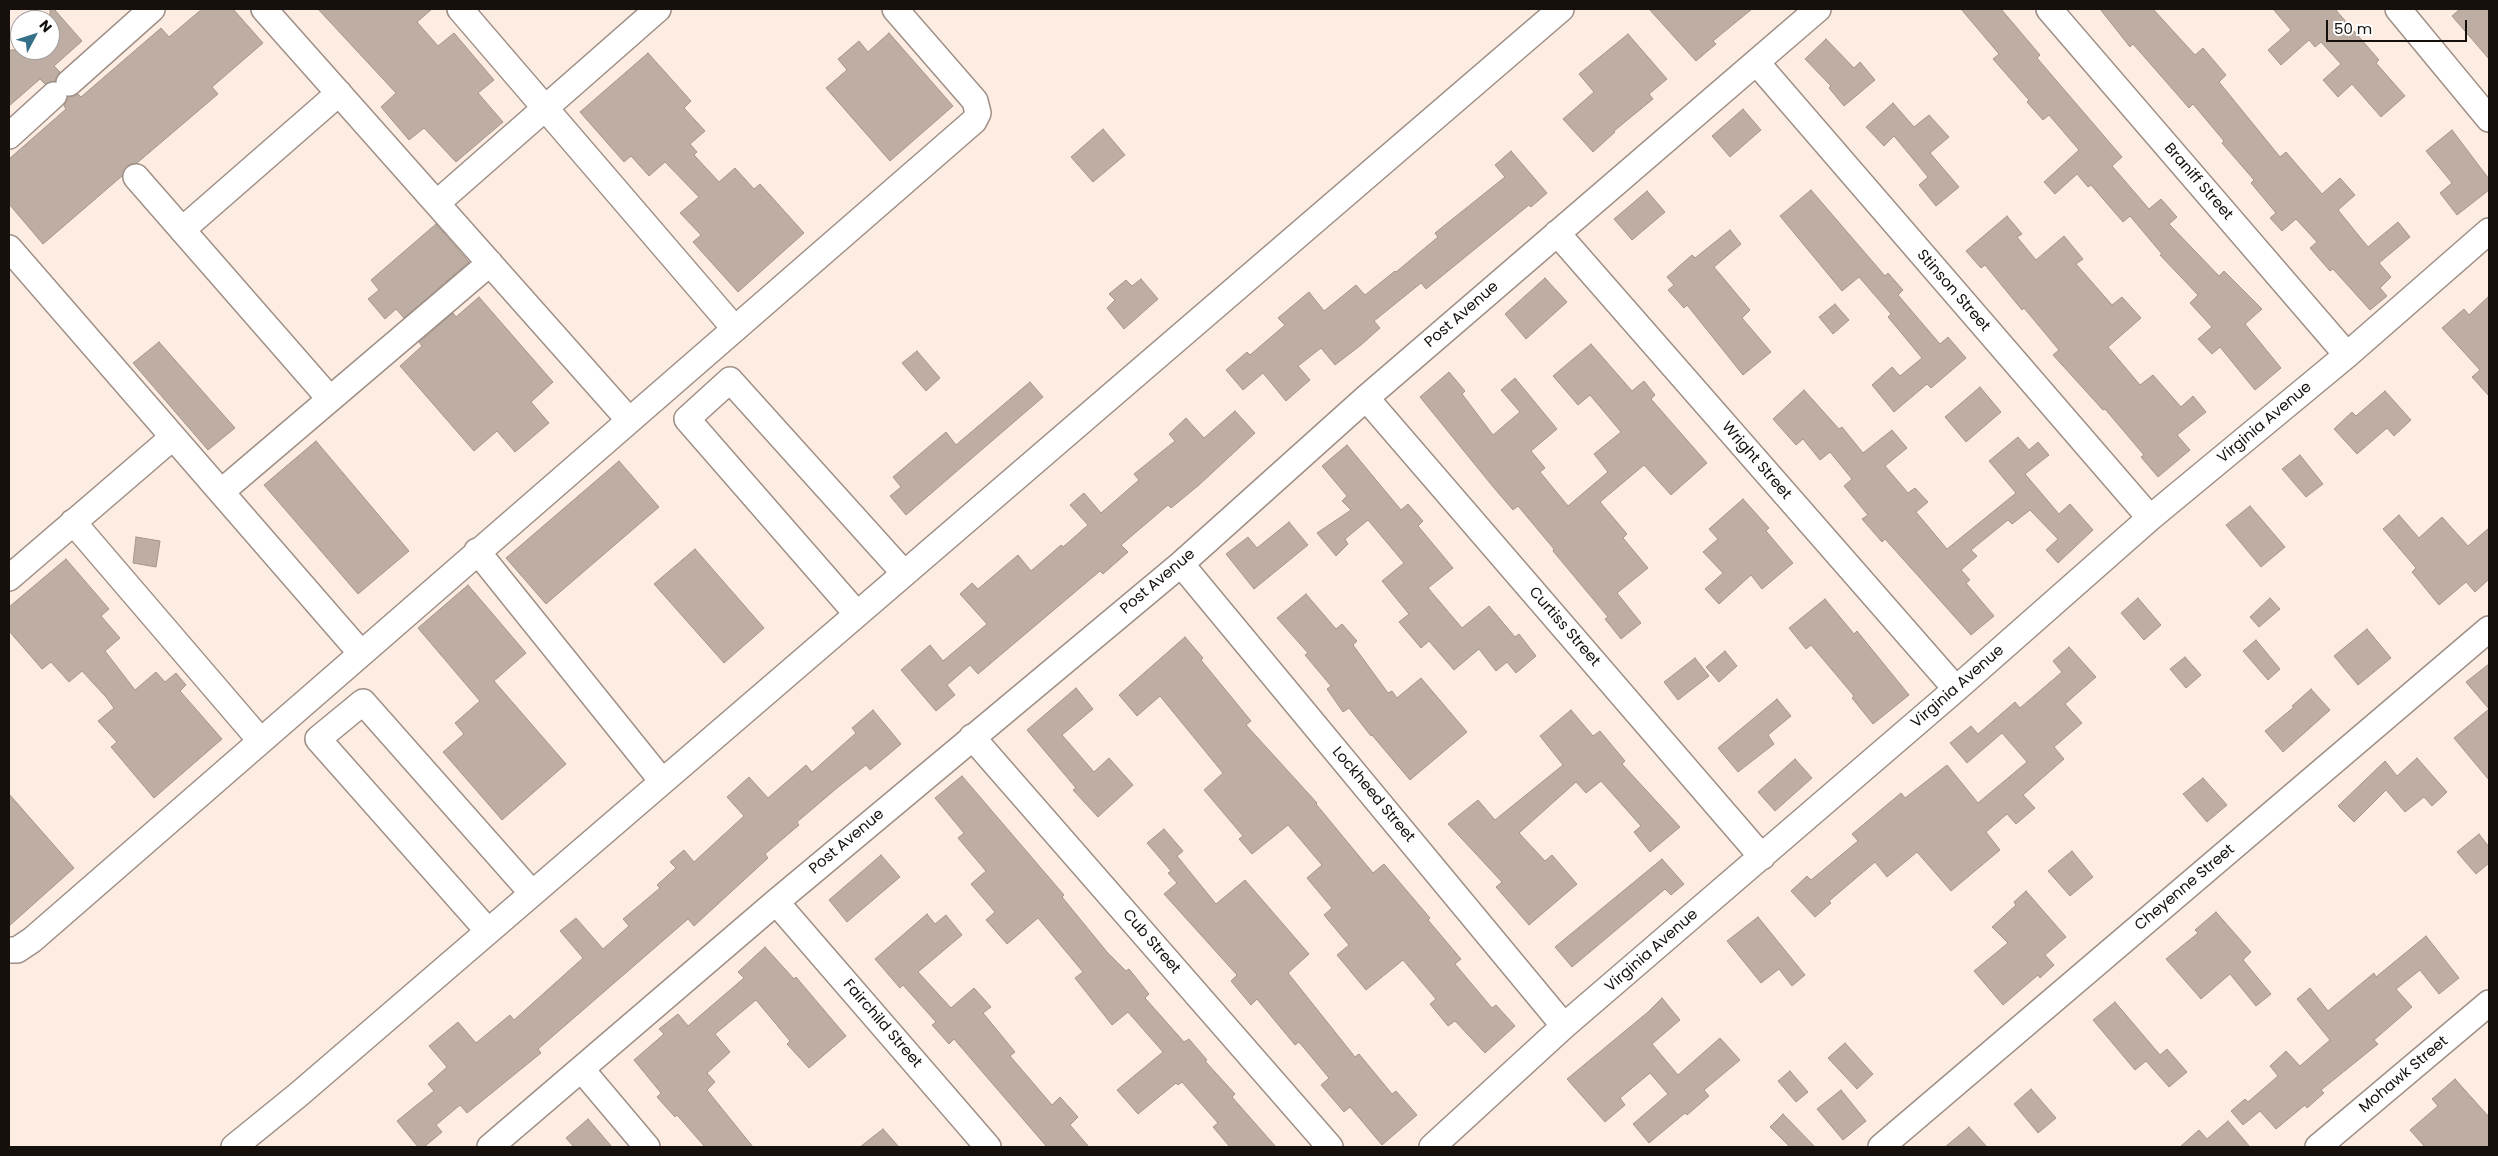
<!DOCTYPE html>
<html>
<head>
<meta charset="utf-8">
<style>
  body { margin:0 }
  #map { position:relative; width:2498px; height:1156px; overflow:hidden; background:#fdece2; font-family:Poppins,sans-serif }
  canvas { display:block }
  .frame { position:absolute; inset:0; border:10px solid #16100d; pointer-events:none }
  .north { position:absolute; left:10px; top:10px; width:50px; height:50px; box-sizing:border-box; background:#fff; border:1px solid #a29f9e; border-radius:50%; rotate:50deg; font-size:14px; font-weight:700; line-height:20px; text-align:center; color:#16100d }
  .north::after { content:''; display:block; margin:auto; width:18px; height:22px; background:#357088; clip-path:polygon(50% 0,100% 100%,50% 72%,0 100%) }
  .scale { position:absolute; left:2326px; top:20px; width:141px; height:22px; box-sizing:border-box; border:2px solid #16100d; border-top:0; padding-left:6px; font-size:15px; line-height:18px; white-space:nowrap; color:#16100d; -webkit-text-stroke:4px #fff; paint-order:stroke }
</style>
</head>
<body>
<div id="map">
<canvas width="2498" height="1156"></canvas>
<div class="frame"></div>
<div class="north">N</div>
<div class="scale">50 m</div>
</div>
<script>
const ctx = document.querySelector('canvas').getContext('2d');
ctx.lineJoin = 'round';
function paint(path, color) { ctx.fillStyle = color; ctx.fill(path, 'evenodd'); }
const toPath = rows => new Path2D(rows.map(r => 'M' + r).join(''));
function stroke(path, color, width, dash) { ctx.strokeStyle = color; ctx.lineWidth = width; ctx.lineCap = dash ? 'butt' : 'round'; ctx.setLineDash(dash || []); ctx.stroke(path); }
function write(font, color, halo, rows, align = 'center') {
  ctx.font = font + ' Poppins,sans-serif'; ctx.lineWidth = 4; ctx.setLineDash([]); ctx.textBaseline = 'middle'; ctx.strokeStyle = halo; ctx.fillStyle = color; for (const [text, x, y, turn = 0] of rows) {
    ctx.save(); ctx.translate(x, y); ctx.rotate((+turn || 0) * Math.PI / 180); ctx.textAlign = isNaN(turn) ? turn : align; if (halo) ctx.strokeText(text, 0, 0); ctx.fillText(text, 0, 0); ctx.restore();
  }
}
const building = toPath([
  [50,9,54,9,82,41,54,66,60,72,55,81,45,84,40,79,9,106,9,50,50,50,50,9],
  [202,9,233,9,263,43,212,87,218,94,137,163,127,166,122,176,43,244,9,204,9,159,66,109,64,106,68,97,78,94,81,97,161,28,169,37,202,9],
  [318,9,432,9,417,22,438,46,454,33,494,80,478,93,503,122,456,162,424,128,409,140,381,107,396,93,318,9],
  [1649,9,1752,9,1713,41,1716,44,1696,61,1649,9],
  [1961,9,2001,9,2040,55,2037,58,2122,157,2112,166,2149,209,2161,199,2177,217,2169,224,2219,276,2224,271,2262,309,2245,324,2281,368,2255,390,2220,347,2212,354,2198,339,2212,327,2190,303,2198,295,2160,255,2162,254,2130,216,2123,222,2091,185,2088,187,2077,174,2055,194,2044,182,2079,150,2049,115,2043,120,2027,102,2029,100,1993,59,1999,54,1961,9],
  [2100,9,2153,9,2195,55,2203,48,2226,75,2219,82,2280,157,2286,152,2322,194,2340,178,2355,195,2338,210,2368,247,2398,222,2410,237,2379,263,2391,277,2380,288,2387,296,2370,310,2333,269,2330,271,2310,248,2317,242,2296,219,2282,231,2270,218,2276,213,2251,183,2254,180,2222,143,2224,141,2193,104,2189,108,2133,44,2130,47,2100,9],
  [2273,9,2335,9,2379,60,2376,63,2405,96,2381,117,2352,84,2338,97,2323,80,2341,64,2321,42,2315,47,2309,40,2281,65,2268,50,2291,30,2273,9],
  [2460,9,2489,9,2489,59,2452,16,2460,9],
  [889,33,953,106,890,161,826,88,847,70,838,59,859,41,868,52,889,33],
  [1628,34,1667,79,1649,94,1653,99,1614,131,1615,132,1593,152,1563,119,1594,92,1579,74,1628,34],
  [1826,39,1854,68,1860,62,1875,80,1844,106,1829,88,1831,86,1805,59,1826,39],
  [648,53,691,101,684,108,705,131,690,144,697,152,694,155,719,182,735,168,754,189,760,184,804,233,738,292,693,242,701,235,680,213,699,197,665,162,649,176,631,156,624,162,580,112,648,53],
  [1893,103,1914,127,1929,115,1949,137,1930,153,1959,187,1936,206,1919,185,1928,177,1894,136,1884,146,1866,127,1893,103],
  [1743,109,1761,130,1730,157,1712,136,1743,109],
  [1103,129,1125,155,1093,182,1071,157,1103,129],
  [2452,130,2489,179,2489,190,2457,215,2440,193,2452,183,2426,151,2452,130],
  [1511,151,1547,193,1531,207,1529,205,1426,289,1421,283,1374,321,1380,328,1361,345,1335,365,1321,348,1298,366,1310,380,1286,401,1263,373,1243,390,1226,370,1247,352,1250,355,1285,325,1278,318,1309,292,1324,311,1356,285,1365,295,1395,271,1396,272,1438,237,1435,233,1505,177,1495,165,1511,151],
  [1811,190,1885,276,1888,273,1903,290,1898,295,1940,344,1948,337,1966,358,1931,388,1927,384,1894,412,1872,385,1892,367,1900,376,1922,358,1888,317,1891,314,1859,277,1842,291,1780,216,1811,190],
  [1647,191,1665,212,1632,240,1614,219,1647,191],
  [2007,216,2022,234,2017,237,2036,260,2064,236,2083,259,2076,264,2112,305,2122,297,2141,318,2108,347,2140,385,2153,375,2181,407,2193,396,2206,412,2177,435,2190,450,2158,477,2141,457,2144,455,2105,409,2103,410,2053,355,2059,350,2024,308,2022,310,1985,265,1981,268,1966,251,2007,216],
  [436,224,469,262,404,318,396,309,385,319,368,299,379,290,371,280,436,224],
  [1730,230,1741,244,1714,267,1750,310,1742,318,1771,352,1743,375,1687,305,1684,308,1668,290,1674,285,1667,277,1692,255,1695,258,1730,230],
  [1545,278,1567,302,1526,339,1505,314,1545,278],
  [1141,279,1158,299,1124,329,1107,308,1115,300,1109,294,1126,280,1132,286,1141,279],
  [2489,296,2489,396,2472,377,2480,370,2442,328,2464,309,2469,315,2489,296],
  [479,297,553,382,531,402,549,423,515,452,497,431,474,451,400,366,422,346,419,342,453,313,456,317,479,297],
  [1835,304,1849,320,1833,334,1819,317,1835,304],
  [159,342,235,428,208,450,133,363,159,342],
  [1591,344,1632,391,1644,381,1655,395,1651,399,1707,463,1671,495,1644,465,1600,502,1627,534,1623,538,1648,568,1617,593,1641,623,1621,639,1605,619,1608,617,1553,551,1554,549,1518,506,1513,510,1494,488,1420,397,1449,372,1465,391,1462,394,1493,435,1520,412,1501,390,1515,378,1557,429,1531,451,1545,468,1540,472,1568,506,1608,472,1594,454,1621,432,1590,395,1578,405,1553,376,1591,344],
  [917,351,940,378,926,391,902,363,917,351],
  [1030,382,1043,397,906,515,890,496,901,487,893,477,946,432,956,445,1030,382],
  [1980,387,2001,412,1966,442,1945,417,1980,387],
  [1804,390,1839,429,1842,427,1863,453,1892,430,1907,448,1885,466,1908,493,1915,488,1928,502,1916,512,1947,549,2016,493,1989,461,2018,437,2029,450,2038,442,2049,455,2025,474,2059,514,2070,504,2093,530,2058,563,2046,550,2058,539,2030,510,2012,524,2008,520,1971,550,1977,556,1961,570,1970,580,1966,583,1994,616,1971,635,1885,539,1882,542,1862,519,1868,515,1844,486,1852,479,1830,452,1820,460,1803,439,1796,445,1773,419,1804,390],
  [2385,391,2411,420,2394,436,2387,428,2357,454,2334,429,2352,412,2356,416,2385,391],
  [1235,411,1255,433,1199,485,1171,508,1168,505,1121,545,1128,552,1103,574,1100,571,978,674,970,665,947,685,955,695,936,711,901,670,930,645,943,661,987,624,960,594,972,583,978,589,1018,555,1031,571,1061,545,1063,547,1088,525,1070,505,1084,493,1101,513,1139,480,1134,474,1175,441,1169,434,1186,418,1204,438,1235,411],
  [316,441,409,551,358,594,264,485,316,441],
  [1347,445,1401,510,1408,504,1423,521,1418,526,1453,568,1428,588,1462,628,1489,606,1515,637,1519,634,1536,656,1516,673,1507,662,1496,671,1479,649,1454,670,1429,641,1421,648,1399,622,1409,614,1382,581,1404,563,1368,520,1345,539,1348,544,1336,556,1317,533,1351,510,1342,501,1347,496,1322,466,1347,445],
  [2300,455,2323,484,2306,497,2282,469,2300,455],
  [619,461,659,507,546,604,506,558,619,461],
  [1743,499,1769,528,1766,531,1793,563,1762,589,1751,575,1719,604,1705,589,1723,573,1703,552,1718,539,1709,529,1743,499],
  [2250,506,2285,547,2261,567,2226,525,2250,506],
  [2399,515,2419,538,2442,517,2468,546,2489,528,2489,579,2475,592,2466,582,2439,605,2412,572,2416,568,2383,529,2399,515],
  [1289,522,1308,545,1254,589,1226,554,1248,537,1257,548,1289,522],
  [136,537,160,541,156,567,133,563,136,537],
  [695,549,764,628,724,663,654,584,695,549],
  [66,559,109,609,101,616,120,638,105,651,135,690,156,672,165,682,176,673,186,685,180,691,222,739,154,798,111,747,117,742,98,721,114,708,106,697,82,671,69,682,51,662,42,669,9,631,9,607,66,559],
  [468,585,526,653,494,681,566,764,502,820,443,752,464,734,455,723,480,701,418,628,468,585],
  [1306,594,1336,629,1342,624,1357,641,1353,645,1388,693,1392,691,1397,698,1421,678,1467,732,1410,780,1372,735,1371,736,1349,708,1343,712,1327,689,1331,686,1305,655,1308,653,1277,618,1306,594],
  [2138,598,2161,625,2144,640,2121,613,2138,598],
  [2270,598,2280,609,2259,627,2250,617,2270,598],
  [1825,599,1854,634,1857,631,1909,695,1873,724,1852,698,1854,696,1811,645,1806,649,1789,628,1825,599],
  [2367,629,2391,658,2358,685,2334,656,2367,629],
  [1185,637,1203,658,1201,660,1251,721,1246,725,1317,803,1316,804,1373,873,1384,864,1430,918,1428,920,1461,959,1455,964,1492,1008,1496,1005,1515,1026,1485,1053,1455,1021,1448,1026,1430,1004,1436,999,1403,960,1366,990,1337,955,1349,945,1324,915,1332,908,1307,878,1322,865,1288,825,1252,854,1239,839,1243,836,1204,790,1223,773,1160,696,1137,716,1119,695,1185,637],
  [2256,640,2280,669,2268,680,2243,651,2256,640],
  [2069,647,2096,677,2065,704,2082,723,2054,747,2064,759,2023,795,2035,808,2016,824,2007,814,1986,832,2000,850,1951,891,1917,852,1887,877,1875,862,1829,901,1831,903,1815,917,1791,891,1807,876,1811,880,1858,841,1852,834,1901,793,1905,798,1947,765,1978,803,2027,762,2002,733,1967,763,1950,743,1971,726,1978,734,2015,702,2020,708,2062,672,2053,661,2069,647],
  [1725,651,1737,666,1719,682,1706,667,1725,651],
  [2185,657,2201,675,2186,688,2170,669,2185,657],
  [1695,658,1709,676,1678,700,1664,682,1695,658],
  [2489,664,2489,780,2454,738,2489,709,2466,682,2489,664],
  [1076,688,1093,709,1062,735,1094,772,1109,758,1133,785,1098,817,1073,790,1076,788,1027,730,1076,688],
  [2311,689,2330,710,2283,752,2265,731,2294,707,2292,706,2311,689],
  [1777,699,1791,716,1768,735,1774,744,1738,772,1718,748,1777,699],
  [873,710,901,744,870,770,866,765,837,788,797,822,799,825,765,854,768,858,694,926,688,919,538,1049,541,1053,467,1113,460,1105,436,1125,442,1132,424,1147,418,1147,397,1121,434,1091,428,1084,447,1067,429,1046,458,1022,476,1043,510,1015,514,1020,583,958,560,931,576,918,603,949,629,926,623,919,660,888,657,885,676,868,670,862,684,850,694,862,744,816,727,797,749,777,768,798,806,765,812,772,856,733,852,728,873,710],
  [1571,710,1593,736,1600,731,1625,761,1622,764,1680,827,1650,852,1634,832,1641,826,1601,781,1586,793,1576,782,1519,833,1545,861,1552,855,1577,884,1529,925,1496,887,1502,882,1448,824,1478,800,1495,820,1563,765,1540,736,1571,710],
  [2417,758,2447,792,2432,806,2424,797,2405,812,2386,790,2354,822,2338,806,2385,761,2397,776,2417,758],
  [1795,759,1812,778,1775,811,1758,792,1795,759],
  [962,776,1064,895,1062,897,1107,952,1126,971,1129,969,1149,994,1145,998,1184,1042,1189,1039,1207,1060,1205,1061,1235,1094,1232,1097,1276,1147,1230,1147,1213,1127,1218,1123,1182,1082,1178,1085,1176,1083,1138,1114,1117,1090,1163,1052,1128,1012,1112,1025,1075,978,1083,972,1038,918,1007,944,986,920,995,912,971,884,986,871,958,838,964,833,935,798,962,776],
  [2203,778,2227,805,2207,822,2183,794,2203,778],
  [9,794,74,868,9,926,9,794],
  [1164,829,1183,851,1177,856,1216,904,1245,880,1309,954,1288,973,1355,1057,1359,1054,1392,1094,1396,1091,1417,1115,1382,1145,1350,1107,1344,1112,1321,1085,1329,1078,1299,1042,1295,1045,1257,999,1251,1005,1231,981,1237,975,1164,894,1177,883,1168,873,1171,871,1147,843,1164,829],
  [2479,834,2489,847,2489,863,2476,874,2457,852,2479,834],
  [2072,851,2093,877,2070,896,2048,871,2072,851],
  [881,855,900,877,847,922,829,900,881,855],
  [1662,859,1684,884,1671,895,1665,889,1572,967,1555,947,1662,859],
  [2026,891,2066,937,2045,955,2054,965,2040,978,2038,975,2003,1005,1974,971,2008,943,1992,927,2016,905,2014,902,2026,891],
  [2216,912,2251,952,2243,960,2271,994,2256,1006,2230,974,2201,999,2166,959,2198,933,2195,930,2216,912],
  [927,914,935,924,946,915,962,935,918,972,951,1008,974,988,991,1007,983,1013,1015,1052,1010,1056,1052,1105,1060,1097,1078,1117,1070,1125,1089,1147,1047,1147,954,1039,949,1044,932,1025,936,1022,903,985,900,988,875,959,927,914],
  [1758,917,1805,975,1792,986,1779,969,1761,983,1727,941,1758,917],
  [2426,936,2459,978,2439,994,2420,970,2396,989,2412,1007,2374,1040,2378,1044,2321,1090,2324,1093,2307,1108,2305,1105,2276,1129,2260,1111,2243,1125,2231,1111,2245,1099,2248,1102,2278,1076,2270,1066,2286,1051,2300,1066,2330,1040,2297,999,2310,988,2328,1011,2374,973,2376,977,2426,936],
  [765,947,794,979,796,977,846,1036,809,1068,787,1044,790,1041,756,1000,715,1034,730,1052,707,1073,715,1082,707,1090,753,1147,705,1147,677,1115,675,1117,657,1097,661,1093,634,1060,664,1034,659,1029,678,1014,688,1026,744,978,738,972,765,947],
  [1662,998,1680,1020,1652,1044,1678,1075,1720,1038,1740,1060,1704,1090,1709,1096,1687,1115,1685,1113,1649,1143,1633,1124,1668,1094,1650,1073,1620,1098,1625,1105,1605,1122,1567,1079,1648,1012,1662,998],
  [2115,1002,2160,1055,2167,1049,2187,1072,2169,1087,2146,1061,2135,1070,2093,1020,2115,1002],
  [1845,1043,1873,1074,1857,1089,1828,1058,1845,1043],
  [1790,1071,1808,1092,1796,1102,1778,1081,1790,1071],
  [2455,1079,2489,1117,2489,1147,2425,1147,2410,1130,2438,1106,2432,1099,2455,1079],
  [2031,1089,2056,1118,2038,1133,2014,1104,2031,1089],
  [1841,1090,1866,1121,1843,1140,1817,1109,1841,1090],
  [1783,1114,1815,1147,1790,1147,1770,1127,1783,1114],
  [588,1119,612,1147,574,1147,566,1138,588,1119],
  [2228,1121,2250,1147,2180,1147,2199,1130,2207,1139,2228,1121],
  [1969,1127,1987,1147,1945,1147,1969,1127],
  [883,1129,899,1147,860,1147,883,1129]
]);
paint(building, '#bdada3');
stroke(building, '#a5958b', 1);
const minor = toPath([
  [264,9,629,420],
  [460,9,735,329],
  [2049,9,2347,355],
  [2398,9,2489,119],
  [1757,63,2150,518],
  [69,83,152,9],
  [9,136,54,95],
  [136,177,330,399],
  [437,203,658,9],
  [182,230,339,93],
  [1557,233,1956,689],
  [9,248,360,652],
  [1366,398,1762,857],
  [221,492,490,263],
  [73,522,260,740],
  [477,551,662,781],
  [1181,564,1564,1026],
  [9,578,173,437],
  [857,614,687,419,730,380,904,573],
  [972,737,1330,1147],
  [776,902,988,1147],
  [488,931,318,739,363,702,532,893],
  [9,950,17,950,32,940,974,121,978,113,975,101,895,9],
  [582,1070,647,1147],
  [234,1147,298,1095,1561,9],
  [490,1147,776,902,1181,564,1366,398,1818,9],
  [1432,1147,1564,1026,1956,689,2150,518,2347,355,2489,231],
  [1881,1147,2489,629],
  [2318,1147,2489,1003]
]);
stroke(minor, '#9f8f86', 28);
stroke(minor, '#fff', 25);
write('15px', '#16100d', '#fff', [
  ["Braniff Street",2198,182,49],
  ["Stinson Street",1953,291,49],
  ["Post Avenue",1462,315,-41],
  ["Virginia Avenue",2265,423,-40],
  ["Wright Street",1756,461,49],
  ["Post Avenue",1158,582,-40],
  ["Curtiss Street",1564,627,49],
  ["Virginia Avenue",1958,687,-41],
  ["Lockheed Street",1373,795,50],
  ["Post Avenue",847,842,-40],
  ["Cheyenne Street",2185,888,-40],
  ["Cub Street",1151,942,49],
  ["Virginia Avenue",1652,951,-41],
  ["Fairchild Street",882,1024,49],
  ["Mohawk Street",2404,1075,-40]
]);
</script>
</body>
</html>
